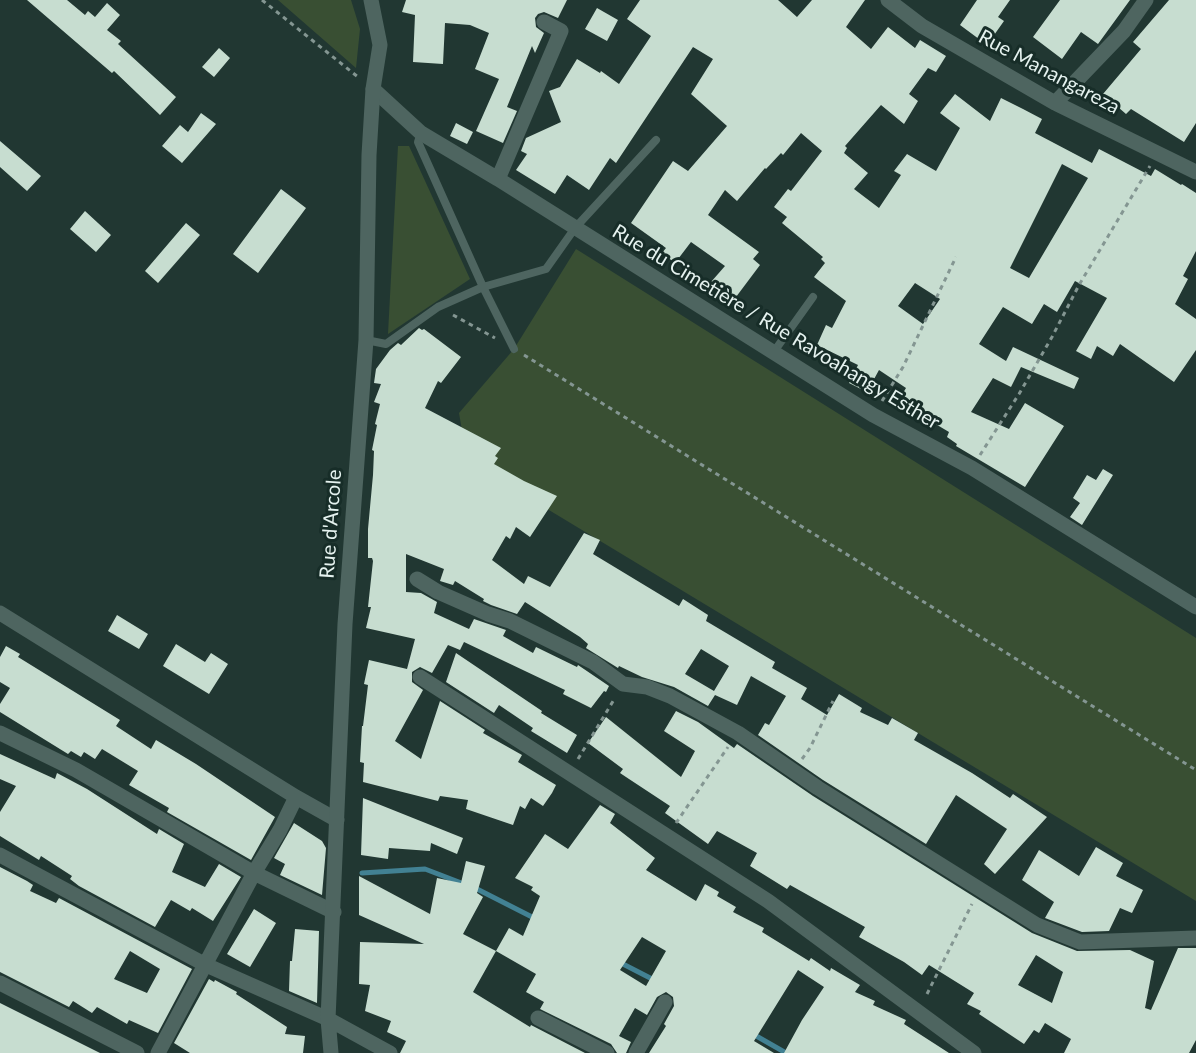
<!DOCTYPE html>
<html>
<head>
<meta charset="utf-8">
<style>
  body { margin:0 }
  canvas { display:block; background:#213732 }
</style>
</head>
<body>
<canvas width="1196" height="1053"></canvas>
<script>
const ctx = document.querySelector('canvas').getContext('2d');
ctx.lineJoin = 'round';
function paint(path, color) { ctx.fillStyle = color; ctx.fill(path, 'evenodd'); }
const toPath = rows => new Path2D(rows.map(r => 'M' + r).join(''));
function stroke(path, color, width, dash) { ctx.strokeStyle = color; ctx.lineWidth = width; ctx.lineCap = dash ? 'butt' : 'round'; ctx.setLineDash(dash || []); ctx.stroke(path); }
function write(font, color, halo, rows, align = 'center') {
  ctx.font = font + ' Lato,sans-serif'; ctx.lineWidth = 6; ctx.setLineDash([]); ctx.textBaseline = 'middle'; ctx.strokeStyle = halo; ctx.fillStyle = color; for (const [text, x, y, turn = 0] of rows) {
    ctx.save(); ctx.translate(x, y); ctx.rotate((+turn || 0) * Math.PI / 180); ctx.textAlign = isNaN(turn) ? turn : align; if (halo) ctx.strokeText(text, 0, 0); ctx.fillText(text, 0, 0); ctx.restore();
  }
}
paint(toPath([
  [278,0,351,0,360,29,356,68],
  [398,146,409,146,470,279,388,334],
  [576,249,1196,638,1196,901,491,475,463,436,459,413,514,349]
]), '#394f33');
stroke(toPath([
  [362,873,425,869,477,889,536,919],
  [619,962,656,981],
  [751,1033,786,1053]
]), '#428193', 5);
paint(toPath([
  [27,0,67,0,85,15,88,11,95,17,107,3,120,15,107,30,121,41,118,44,176,97,160,115,114,71,112,73],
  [406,0,567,0,558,18,544,12,538,14,535,18,536,27,544,33,535,53,532,46,507,107,517,111,503,143,476,131,499,79,475,69,489,33,470,25,445,23,443,64,413,62,415,15,402,12],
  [640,0,778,0,797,17,812,0,865,0,846,27,871,49,888,27,915,48,920,40,946,56,936,72,928,68,909,94,918,101,904,124,881,105,845,146,847,148,844,153,868,173,854,189,879,208,901,175,894,171,907,154,936,171,960,128,940,113,955,94,990,121,1001,98,1023,109,1042,119,1035,133,1092,163,1099,149,1151,176,1155,169,1181,185,1182,184,1196,193,1196,251,1183,276,1188,279,1175,304,1196,319,1196,350,1174,382,1120,344,1113,356,1097,346,1091,359,1076,351,1107,298,1075,281,1057,312,1044,304,1032,324,1003,307,979,344,1006,361,1013,347,1079,378,1074,389,1021,367,1011,387,993,378,971,412,1009,429,1025,403,1064,426,1025,487,956,446,957,444,947,437,949,432,912,410,910,413,896,405,906,388,879,370,867,392,849,383,858,365,817,345,826,325,832,328,846,301,814,277,825,263,821,259,823,257,782,223,787,217,774,207,788,189,791,191,822,151,801,133,783,155,781,153,766,169,765,168,737,201,725,190,708,215,759,252,753,259,760,265,733,301,711,282,725,266,691,242,675,263,662,253,666,248,631,223,673,161,688,171,727,126,691,94,713,59,693,47,616,163,610,158,589,190,567,175,555,194,516,170,527,154,521,151,526,138,561,122,549,91,560,87,577,59,600,73,601,71,619,84,651,36,627,19],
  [1062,164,1088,178,1029,278,1010,268],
  [915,283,940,299,923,324,898,306],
  [977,0,1010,0,998,17,1004,21,987,45,960,25],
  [1060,0,1130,0,1098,44,1081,32,1062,59,1033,37],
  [1169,0,1196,0,1196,123,1184,142,1131,109,1126,114,1103,94,1141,49,1133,42],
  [597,8,618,20,607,41,585,29],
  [219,48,230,58,214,77,202,67],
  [201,113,216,124,182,163,162,146,180,125,188,132],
  [456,123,473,132,467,144,450,136],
  [0,141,41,176,27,191,0,167],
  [281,189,306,208,258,273,233,254],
  [85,211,111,235,96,252,70,229],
  [186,223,200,235,158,283,145,271],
  [419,328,422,330,424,329,461,357,441,383,438,381,425,408,501,448,495,456,498,458,494,464,524,481,557,496,530,537,516,527,510,539,506,536,492,560,524,584,528,576,550,587,584,533,600,540,593,554,679,606,683,599,708,615,706,621,775,662,772,668,807,688,801,699,827,715,839,694,862,708,860,712,888,725,892,718,918,733,914,740,972,773,1010,798,1013,794,1047,817,995,874,984,864,1007,829,956,795,926,844,823,780,758,735,765,723,769,725,786,696,751,676,737,705,715,695,708,706,674,687,642,677,619,666,618,668,586,648,588,644,580,637,525,602,517,614,491,605,483,601,484,599,455,581,453,585,440,581,444,569,406,554,406,592,421,593,437,602,434,613,469,629,474,619,506,630,503,636,533,653,536,647,577,667,578,665,609,686,606,692,604,691,591,708,563,694,565,690,464,642,460,650,448,645,432,673,420,667,412,672,412,682,423,690,395,741,421,759,440,701,485,730,483,733,522,755,518,762,556,785,552,793,543,806,531,798,525,809,520,806,513,825,466,809,468,800,440,796,438,801,363,782,364,763,360,762,362,726,363,726,368,685,364,684,369,660,407,669,415,639,366,628,371,607,368,607,373,561,372,558,368,558,368,529,373,475,374,451,372,450,377,425,375,424,380,404,374,402,381,384,374,383,376,369,390,350,398,343,401,345],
  [701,649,729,666,714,691,685,674],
  [1103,469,1113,475,1082,525,1070,517,1080,503,1073,498,1087,475,1096,480],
  [117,615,148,634,139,649,108,631],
  [176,644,205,662,211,653,228,664,209,694,163,666],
  [6,646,20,654,18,657,120,720,116,726,151,749,156,740,196,764,275,817,251,860,167,812,169,808,129,785,138,771,102,749,95,759,84,752,81,757,71,751,68,754,0,712,0,704,10,688,0,682,0,657],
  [456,653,542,711,541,713,577,735,567,753,531,731,533,728,499,705,494,713,446,682],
  [676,711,698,722,734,748,737,744,813,796,1032,933,1077,951,1130,950,1154,961,1145,1008,1151,1010,1178,948,1196,948,1196,1040,1189,1053,1064,1053,1071,1039,1045,1023,1039,1033,1034,1030,1024,1044,979,1014,981,1011,967,1004,974,993,929,965,922,975,904,962,859,937,865,927,790,885,787,889,750,866,757,853,717,831,708,844,665,813,670,806,629,779,620,773,623,769,588,743,606,717,681,777,695,751,664,731],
  [1036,955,1063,972,1052,1003,1018,985],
  [0,754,55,779,57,773,87,789,157,834,159,829,184,844,172,872,205,887,219,864,241,877,213,921,192,908,190,911,171,900,155,927,79,886,70,879,72,876,41,856,39,860,0,836,0,812,16,786,0,779],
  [363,798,463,838,457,854,431,843,430,851,389,848,388,859,361,855],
  [600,805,615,814,610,823,655,858,646,870,696,901,705,884,719,892,717,896,736,907,733,912,764,928,762,932,809,961,811,958,830,971,831,968,860,985,855,992,875,1001,873,1005,906,1020,904,1024,949,1053,784,1053,802,1020,824,987,798,970,754,1041,774,1053,647,1053,649,1053,666,1026,664,1024,674,1006,673,997,666,992,657,997,647,1015,635,1008,619,1036,631,1042,626,1053,617,1053,611,1044,540,1009,544,1002,526,992,536,974,496,951,509,928,523,936,540,896,531,890,533,887,515,878,545,834,568,849],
  [642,937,666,951,646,986,620,970],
  [294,823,322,841,326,848,322,895,280,875,285,864,274,858],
  [1096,847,1123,863,1116,876,1143,890,1132,913,1120,908,1109,931,1082,932,1045,918,1054,902,1022,880,1039,850,1079,876],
  [466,861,485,866,477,893,483,897,463,934,496,951,473,992,530,1027,531,1025,585,1053,400,1053,406,1041,387,1032,391,1021,365,1011,370,985,359,984,360,942,424,944,359,915,359,876,430,914,437,878,461,883],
  [0,867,27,881,33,885,30,891,56,903,59,898,192,969,158,1033,129,1020,127,1024,97,1007,92,1013,73,1001,69,1007,0,972],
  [130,951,160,969,147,993,114,979],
  [254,909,276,923,250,967,227,954],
  [295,929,319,931,317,1003,289,991,290,961,292,961],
  [209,979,214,982,215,980,237,992,236,994,287,1027,285,1034,305,1036,303,1053,190,1053,174,1043],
  [0,1003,100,1053,0,1053]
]), '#c7ddd0');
stroke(toPath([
  [262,0,358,77],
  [453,315,495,338],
  [524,355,1196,770],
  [882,401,903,367,956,257],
  [980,455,1019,394,1052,337,1079,285,1150,166],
  [578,759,615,698],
  [802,759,810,748,833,701],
  [676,823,728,747],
  [927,994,972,904]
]), '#849692', 3, [4.5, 4.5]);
stroke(toPath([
  [421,133,418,142,483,287,514,349],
  [366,340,386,344,438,307,483,287,546,269,575,228,656,140],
  [773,353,813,297]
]), '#4e6560', 8);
stroke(toPath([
  [888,0,922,26,1055,103,1196,172],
  [373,89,421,133,498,179,873,415,972,468,1196,607],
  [1055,103,1124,31,1146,0],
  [498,179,561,31,544,22],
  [417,579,438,592,488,614,510,621,593,662,623,684,647,687,670,696,738,733,818,788,1037,925,1080,942,1196,938],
  [0,613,296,797,337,820],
  [420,677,768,901,974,1053],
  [0,733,76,770,254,873,334,912],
  [0,855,206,965,328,1019],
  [0,983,137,1053],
  [538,1018,607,1053],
  [158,1053,254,873,280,830,296,797],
  [636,1053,665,1002]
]), '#4e6560', 15);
stroke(toPath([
  [328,1019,390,1053],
  [331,1053,328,1019,345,624,366,340,369,155,373,89,380,45,371,0]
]), '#4e6560', 15);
write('20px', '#e5f2ef', '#172d28', [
  ["Rue Manangareza",1049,72,28],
  ["Rue du Cimetière / Rue Ravoahangy Esther",776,327,31],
  ["Rue d'Arcole",331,524,-86]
]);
</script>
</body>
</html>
